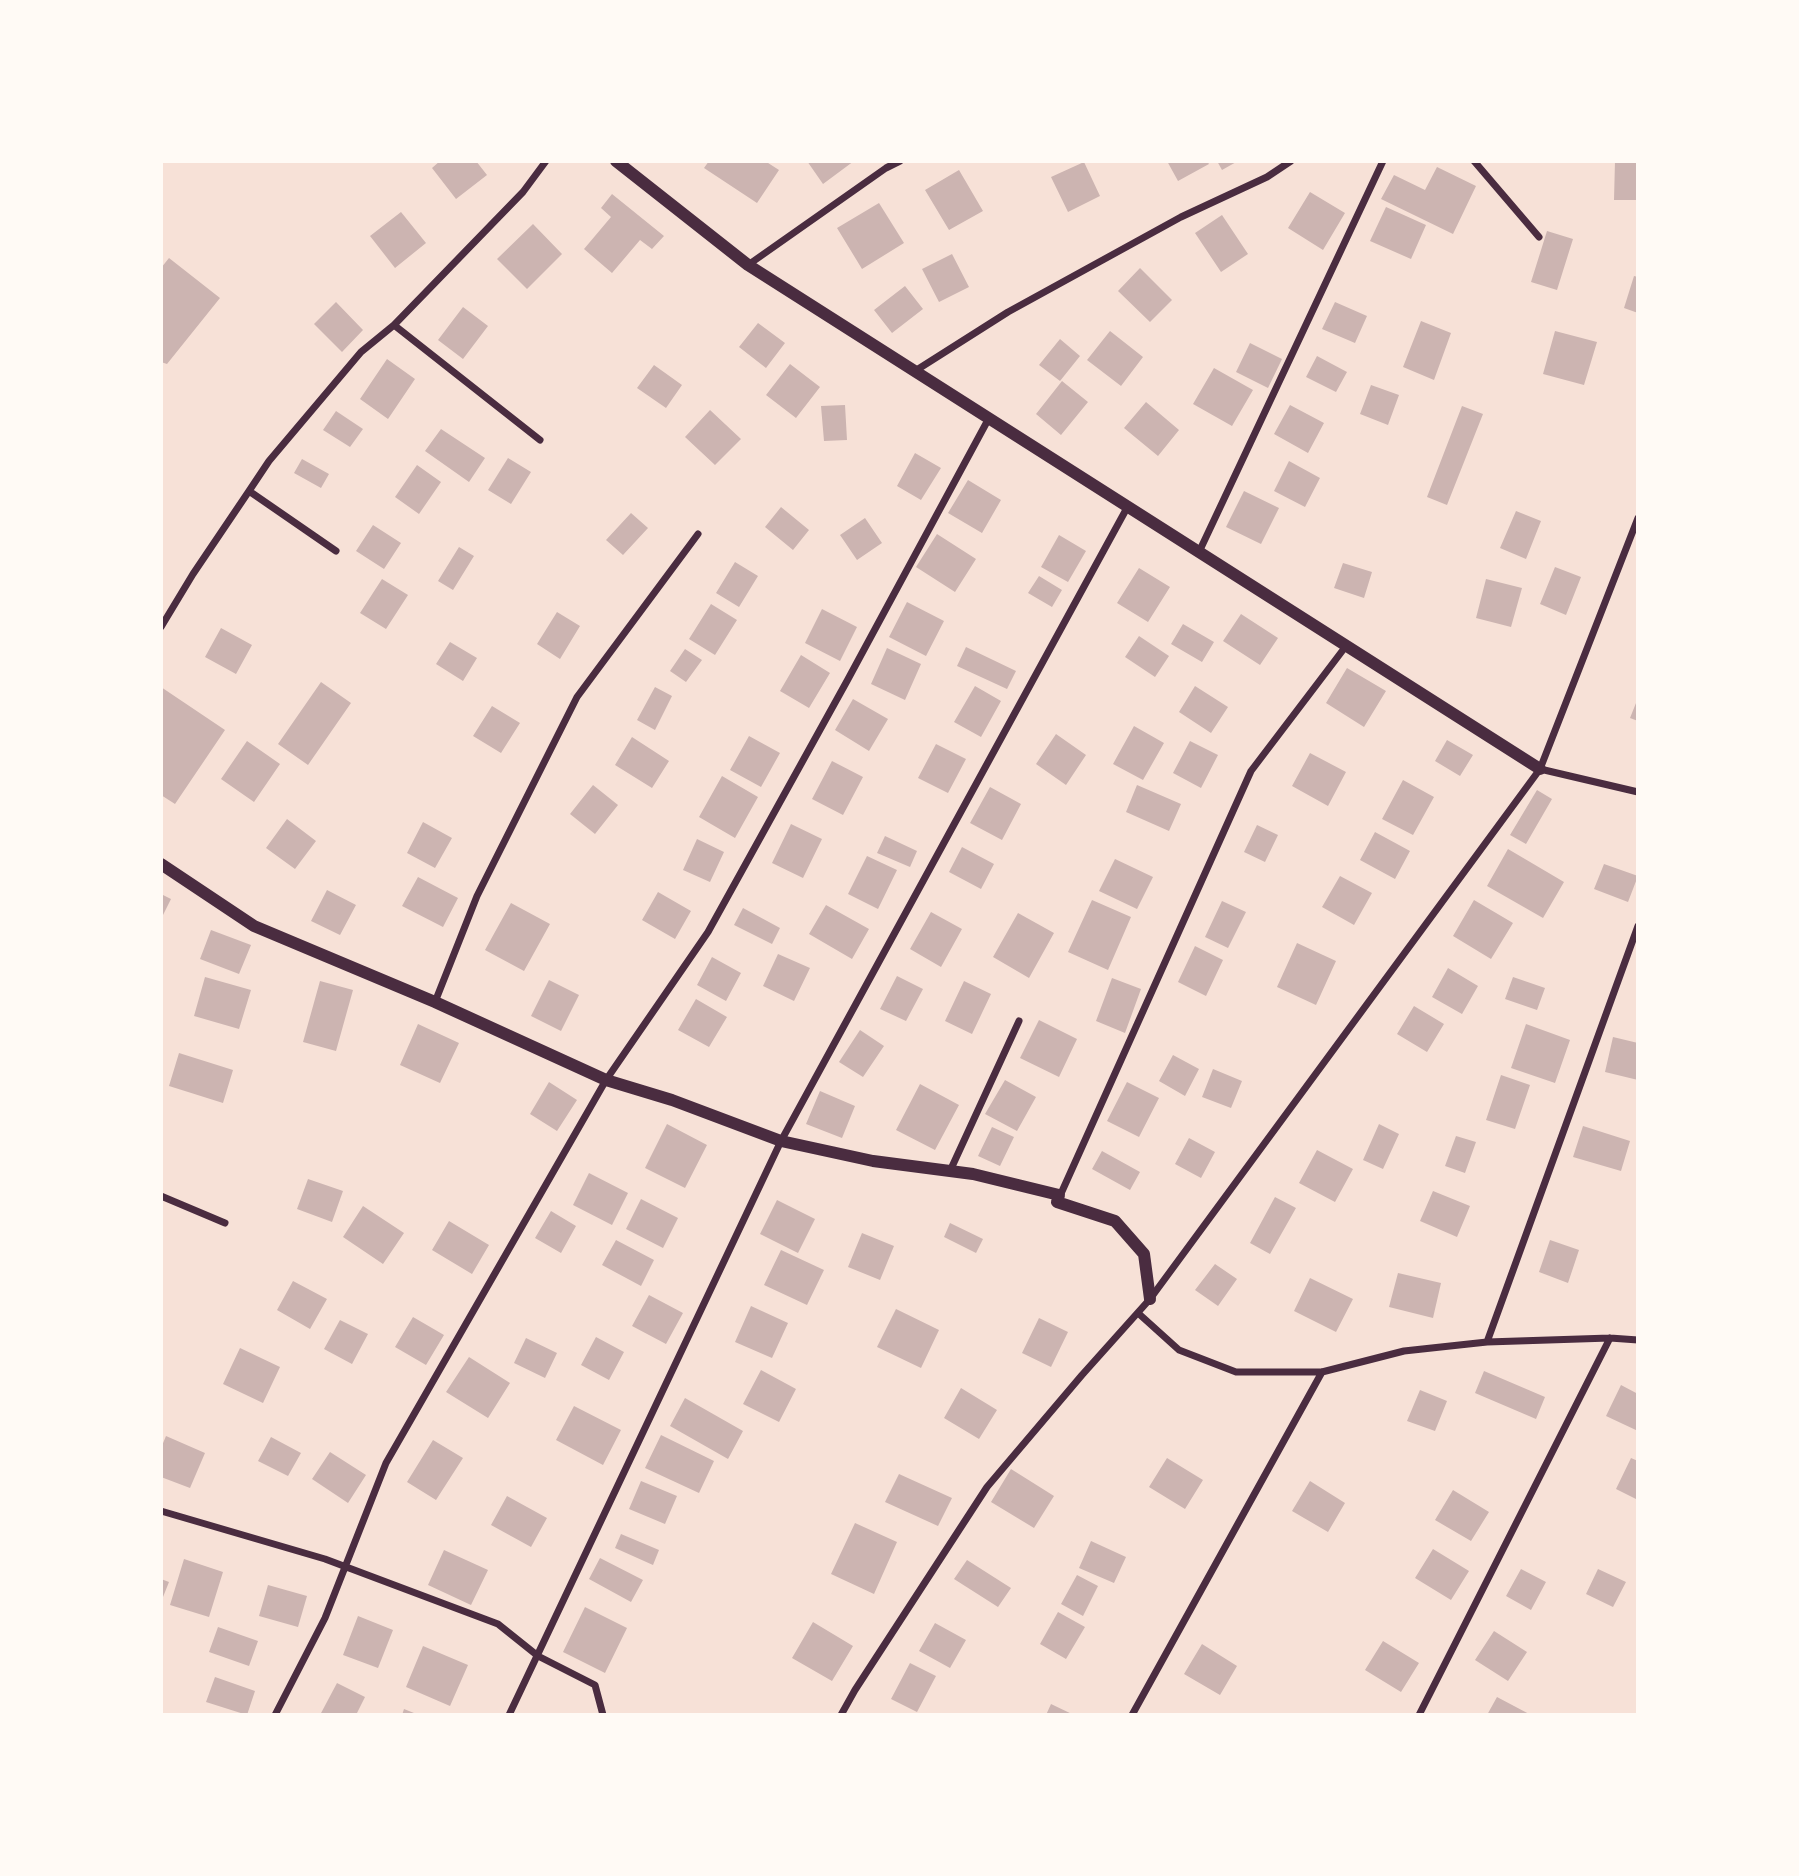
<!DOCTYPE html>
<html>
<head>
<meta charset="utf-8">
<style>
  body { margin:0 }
  #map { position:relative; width:1799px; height:1876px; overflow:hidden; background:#f7e1d7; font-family:Commissioner,sans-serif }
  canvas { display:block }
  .frame { position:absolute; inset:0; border:163px solid #fffaf5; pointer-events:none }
</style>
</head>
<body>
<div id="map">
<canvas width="1799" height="1876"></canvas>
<div class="frame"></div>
</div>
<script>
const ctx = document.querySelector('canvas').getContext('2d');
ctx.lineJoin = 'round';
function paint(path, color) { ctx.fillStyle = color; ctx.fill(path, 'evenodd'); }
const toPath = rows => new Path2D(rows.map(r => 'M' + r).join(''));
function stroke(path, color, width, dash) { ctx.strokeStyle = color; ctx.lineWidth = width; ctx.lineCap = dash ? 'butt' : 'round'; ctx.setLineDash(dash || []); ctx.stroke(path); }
paint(toPath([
  [440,161,476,161,487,175,456,199,432,168],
  [709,161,765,161,779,170,757,203,704,168],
  [807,161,854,161,823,184],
  [1167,161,1207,161,1209,164,1178,181],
  [1217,161,1238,161,1222,170],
  [1615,161,1638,161,1638,200,1614,200],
  [1084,162,1100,196,1068,212,1051,177],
  [1437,167,1476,186,1453,234,1381,199,1394,175,1425,190],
  [959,170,983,211,949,230,925,190],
  [1310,192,1345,213,1323,250,1288,228],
  [612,194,664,236,652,249,640,240,612,273,584,249,611,217,601,208],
  [879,203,904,243,862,269,837,228],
  [1386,207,1426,225,1411,259,1370,241],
  [401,212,426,243,395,268,370,236],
  [1222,215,1248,254,1221,272,1195,233],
  [533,224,562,254,527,289,497,259],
  [1547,231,1573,239,1557,290,1531,282],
  [952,254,969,287,939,302,922,269],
  [169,258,220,298,167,364,161,362,161,268],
  [1140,268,1172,300,1150,322,1118,291],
  [1634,276,1638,277,1638,313,1624,308],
  [905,286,923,309,892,333,874,310],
  [336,302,363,330,342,352,314,324],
  [1335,302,1367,316,1355,343,1322,329],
  [463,307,488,326,463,359,438,340],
  [1421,321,1451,333,1434,380,1403,367],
  [758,323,785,343,766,368,739,347],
  [1110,331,1143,357,1121,386,1087,360],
  [1555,331,1597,342,1584,385,1543,374],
  [1060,339,1080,356,1060,381,1039,365],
  [1250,343,1282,359,1268,388,1236,372],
  [1317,356,1347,372,1336,392,1306,377],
  [387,359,415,379,388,419,360,399],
  [790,364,820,387,796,418,766,395],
  [654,365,682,385,666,408,637,388],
  [1214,368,1253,390,1232,426,1193,404],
  [1062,381,1088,402,1061,435,1036,414],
  [1371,385,1399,395,1388,425,1360,414],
  [1146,402,1179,430,1158,456,1124,428],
  [845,405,847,440,824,441,821,406],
  [1290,405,1324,423,1308,453,1274,434],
  [1462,406,1483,414,1447,505,1427,497],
  [710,410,741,439,715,465,685,437],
  [336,411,363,429,350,447,323,430],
  [441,429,485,458,469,482,425,451],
  [915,453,941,468,921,500,897,486],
  [508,458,531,472,511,504,488,490],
  [302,459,329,474,321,488,294,473],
  [1289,461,1320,478,1305,507,1274,491],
  [417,465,441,482,419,514,395,497],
  [968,480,1001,500,982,533,948,513],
  [1244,491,1279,508,1261,544,1226,527],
  [781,507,809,530,793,550,765,527],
  [1516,511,1541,521,1526,559,1500,548],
  [631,513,648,528,623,555,606,540],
  [865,518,882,543,857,560,840,535],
  [373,525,401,543,384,569,356,551],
  [937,534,976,559,955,592,916,567],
  [1059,535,1086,551,1068,582,1041,567],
  [459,547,474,556,453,590,438,581],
  [735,562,758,576,739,607,716,593],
  [1343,563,1372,572,1364,598,1334,588],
  [1555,567,1581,577,1566,615,1540,604],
  [1139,568,1170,587,1148,622,1117,603],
  [1039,576,1062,590,1052,607,1028,593],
  [382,579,408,595,386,629,360,613],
  [1486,579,1522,588,1511,627,1476,618],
  [907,602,944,621,926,656,889,637],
  [711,604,737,620,715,655,689,639],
  [822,609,857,627,840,661,805,643],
  [557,612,580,626,560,659,537,644],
  [1241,614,1278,638,1260,665,1223,641],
  [1183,624,1214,642,1202,662,1171,644],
  [221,628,252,645,236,674,205,657],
  [1139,636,1169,656,1155,677,1125,657],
  [450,642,477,658,463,681,436,664],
  [966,647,1016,671,1007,689,957,666],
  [887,648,921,664,905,700,871,684],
  [685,649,702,660,686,682,670,671],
  [801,655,830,673,809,708,780,691],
  [1347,668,1386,691,1364,727,1326,703],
  [321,682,351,703,308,765,278,744],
  [975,686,1001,701,981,737,954,722],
  [1195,686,1228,707,1211,733,1179,712],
  [161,687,225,730,175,804,161,795],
  [655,687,672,696,655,730,637,720],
  [1638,698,1638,721,1630,718],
  [853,699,888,719,869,751,835,730],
  [492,706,520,723,501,753,473,736],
  [1134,726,1164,743,1143,780,1113,764],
  [1056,734,1086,755,1066,785,1036,764],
  [749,736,780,753,761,787,730,770],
  [632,737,669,761,652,788,615,765],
  [1447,740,1473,755,1460,776,1435,761],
  [247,741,280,764,254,802,221,779],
  [1190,741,1218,755,1201,788,1173,773],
  [936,744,966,759,948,793,918,778],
  [1310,753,1346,772,1328,806,1292,786],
  [832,761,863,777,843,815,812,799],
  [722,776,758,797,735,838,699,817],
  [1403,780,1434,797,1413,835,1382,819],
  [593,785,618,805,595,834,570,814],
  [1137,785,1181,804,1169,831,1126,812],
  [990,787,1021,804,1002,840,970,823],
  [1537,790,1552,799,1526,844,1510,835],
  [287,819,316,841,295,869,266,848],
  [423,822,452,838,435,868,407,853],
  [791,824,822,839,803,878,772,863],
  [1257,825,1278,835,1265,862,1244,852],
  [1375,832,1410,851,1395,879,1360,860],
  [885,836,917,851,910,867,877,853],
  [697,839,724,852,710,882,683,870],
  [962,847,994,864,981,889,949,872],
  [1508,849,1564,882,1543,918,1487,886],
  [867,856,897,870,878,909,848,894],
  [1115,859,1153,877,1137,909,1099,891],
  [1604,864,1638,876,1628,902,1594,889],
  [1340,876,1372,893,1354,925,1322,907],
  [418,877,458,898,443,927,402,906],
  [327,890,356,905,340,935,311,921],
  [658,892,691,911,675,939,642,920],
  [161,894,171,899,161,919],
  [1092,900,1131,917,1108,970,1068,952],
  [1474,900,1513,923,1491,959,1453,936],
  [1222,901,1246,912,1228,948,1205,937],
  [511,903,550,924,524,971,485,950],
  [826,905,869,929,852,959,809,934],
  [743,908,780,928,772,944,734,925],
  [931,912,962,929,941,967,910,949],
  [1018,913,1054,933,1029,978,993,957],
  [211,930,251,945,239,974,200,959],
  [1297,943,1336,961,1316,1005,1277,987],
  [1195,946,1223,960,1206,996,1178,982],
  [778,954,810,968,794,1001,763,986],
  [712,957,741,973,726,1001,697,985],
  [1448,968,1478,986,1462,1014,1432,997],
  [897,976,923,989,906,1021,880,1009],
  [205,977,251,990,239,1029,194,1016],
  [1513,977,1545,988,1537,1010,1505,999],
  [1112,978,1141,989,1125,1033,1096,1021],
  [549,980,579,995,561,1031,531,1016],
  [320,981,353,990,336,1051,303,1042],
  [964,981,991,994,972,1034,945,1021],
  [696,999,727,1017,709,1047,678,1030],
  [1414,1006,1444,1024,1427,1052,1397,1034],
  [1039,1020,1077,1039,1059,1077,1020,1058],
  [418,1024,459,1043,440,1083,400,1065],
  [1526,1024,1570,1040,1555,1083,1511,1068],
  [860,1030,884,1046,863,1077,839,1062],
  [1613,1037,1638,1043,1638,1080,1605,1072],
  [179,1053,233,1070,223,1103,169,1086],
  [1173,1055,1199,1069,1185,1096,1159,1081],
  [1213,1069,1242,1081,1231,1108,1202,1097],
  [1501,1075,1530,1085,1515,1129,1486,1120],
  [1005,1080,1036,1097,1017,1131,985,1114],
  [549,1082,577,1100,557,1131,530,1114],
  [1127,1082,1159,1098,1139,1137,1107,1121],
  [920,1084,959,1105,935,1150,896,1130],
  [820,1091,855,1106,842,1138,806,1124],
  [667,1124,707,1145,685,1188,645,1168],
  [1379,1124,1399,1134,1383,1169,1363,1160],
  [1583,1126,1630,1141,1621,1171,1573,1157],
  [992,1127,1014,1137,1000,1166,978,1156],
  [1456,1136,1476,1142,1465,1173,1445,1166],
  [1189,1138,1215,1152,1201,1178,1175,1164],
  [1317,1150,1353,1169,1335,1202,1299,1183],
  [1102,1151,1140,1172,1130,1190,1092,1169],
  [589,1173,628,1193,612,1225,573,1205],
  [308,1179,343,1191,332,1222,297,1209],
  [1433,1191,1470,1206,1457,1237,1420,1221],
  [1275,1197,1296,1208,1270,1254,1250,1243],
  [641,1199,678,1218,663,1248,626,1229],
  [777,1200,815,1219,798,1253,760,1234],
  [363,1206,404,1233,383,1264,343,1237],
  [551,1211,576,1226,561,1253,535,1238],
  [449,1221,489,1245,472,1274,432,1250],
  [950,1223,983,1239,976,1253,944,1237],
  [862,1233,894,1246,880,1280,848,1267],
  [616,1240,654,1260,641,1286,602,1265],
  [1550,1240,1579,1250,1568,1283,1539,1272],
  [781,1250,824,1270,807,1305,764,1285],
  [1215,1264,1237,1279,1218,1306,1195,1290],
  [1398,1273,1441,1283,1433,1318,1389,1307],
  [1310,1278,1353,1299,1336,1332,1294,1311],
  [293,1281,327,1299,310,1329,277,1310],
  [649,1295,683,1313,666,1344,632,1326],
  [751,1306,788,1323,772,1358,735,1342],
  [896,1309,939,1330,921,1368,877,1347],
  [413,1317,444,1335,426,1365,395,1347],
  [1039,1318,1068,1332,1051,1367,1022,1353],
  [340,1320,368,1334,352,1364,324,1349],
  [596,1337,624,1352,609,1380,581,1365],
  [526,1338,557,1353,545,1378,514,1363],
  [240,1348,280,1367,263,1403,223,1384],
  [469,1357,510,1383,488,1418,446,1392],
  [761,1370,796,1389,779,1422,743,1404],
  [1484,1371,1545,1397,1536,1419,1475,1393],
  [1621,1385,1638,1394,1638,1431,1606,1416],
  [961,1388,997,1410,979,1439,944,1418],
  [1420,1390,1447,1401,1435,1431,1407,1421],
  [685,1398,743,1431,728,1459,670,1426],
  [574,1406,621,1430,603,1465,556,1440],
  [661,1435,714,1461,699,1493,645,1468],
  [166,1436,205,1453,190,1488,161,1477,161,1448],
  [271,1437,301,1453,288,1476,258,1461],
  [433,1440,463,1458,436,1500,407,1482],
  [330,1452,366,1475,348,1503,312,1479],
  [1167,1458,1203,1480,1185,1509,1149,1487],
  [1631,1458,1638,1461,1638,1500,1616,1489],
  [1011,1469,1054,1496,1034,1528,991,1502],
  [899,1474,952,1498,938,1526,885,1502],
  [641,1481,677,1496,665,1524,629,1509],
  [1310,1481,1345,1503,1328,1532,1292,1511],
  [1453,1490,1489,1512,1471,1541,1435,1520],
  [507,1496,547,1518,531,1547,491,1525],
  [855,1523,897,1542,874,1594,831,1574],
  [621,1534,659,1550,653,1565,615,1548],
  [1091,1541,1126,1557,1114,1583,1079,1568],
  [1433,1549,1469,1571,1451,1600,1415,1578],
  [444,1550,488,1570,471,1605,428,1585],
  [600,1558,643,1580,631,1602,589,1579],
  [184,1559,223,1572,209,1617,170,1605],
  [967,1560,1011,1588,998,1607,954,1579],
  [1521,1569,1546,1582,1531,1610,1506,1596],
  [1598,1569,1626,1582,1613,1607,1586,1594],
  [1077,1575,1098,1586,1083,1616,1061,1604],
  [161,1579,169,1582,161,1602],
  [268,1585,307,1596,298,1627,259,1616],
  [585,1607,627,1628,605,1673,563,1652],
  [1058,1612,1085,1627,1066,1659,1040,1644],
  [358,1616,393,1630,378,1668,343,1655],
  [813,1622,853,1646,832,1681,792,1658],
  [935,1623,966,1640,950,1668,919,1651],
  [218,1627,258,1641,249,1666,209,1652],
  [1494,1631,1527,1652,1508,1681,1475,1660],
  [1383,1641,1419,1663,1401,1692,1365,1670],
  [1202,1644,1237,1666,1220,1695,1184,1674],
  [423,1646,468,1665,450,1706,406,1687],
  [910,1663,936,1676,917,1712,891,1699],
  [215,1677,255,1691,247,1715,206,1702],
  [337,1683,365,1697,356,1715,320,1715],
  [1497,1697,1531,1715,1487,1715],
  [1051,1704,1074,1715,1046,1715],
  [404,1709,419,1715,402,1715]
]), '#ccb4b1');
stroke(toPath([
  [1474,161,1539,237],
  [748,265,886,168,900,161],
  [915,371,1008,312,1181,217,1267,177,1291,161],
  [540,440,394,325,523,192,546,161],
  [336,551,249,491,269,461,361,352,394,325],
  [1199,552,1383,161],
  [161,627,193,574,249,491],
  [1540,769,1638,792],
  [435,1002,477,896,577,697,698,534],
  [950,1171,1019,1021],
  [161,1196,225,1223],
  [1059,1198,1251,771,1346,646],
  [1138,1313,1179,1350,1236,1372,1322,1372,1404,1351,1487,1342,1610,1338,1638,1340],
  [1487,1342,1638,926],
  [161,1511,325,1559,498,1624,538,1656,595,1685,603,1715],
  [275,1715,325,1618,386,1463,606,1080,708,932,847,681,989,418],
  [509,1715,781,1141,1128,506],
  [841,1715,855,1690,987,1487,1082,1375,1150,1299,1540,769,1638,518],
  [1132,1715,1322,1372],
  [1419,1715,1610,1338]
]), '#4a2c40', 7);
stroke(toPath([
  [616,161,748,265,1540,769],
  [161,864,254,926,435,1002,606,1080,672,1100,781,1141,873,1161,973,1174,1059,1195,1057,1202,1115,1221,1144,1254,1150,1299]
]), '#4a2c40', 12);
</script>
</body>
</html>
